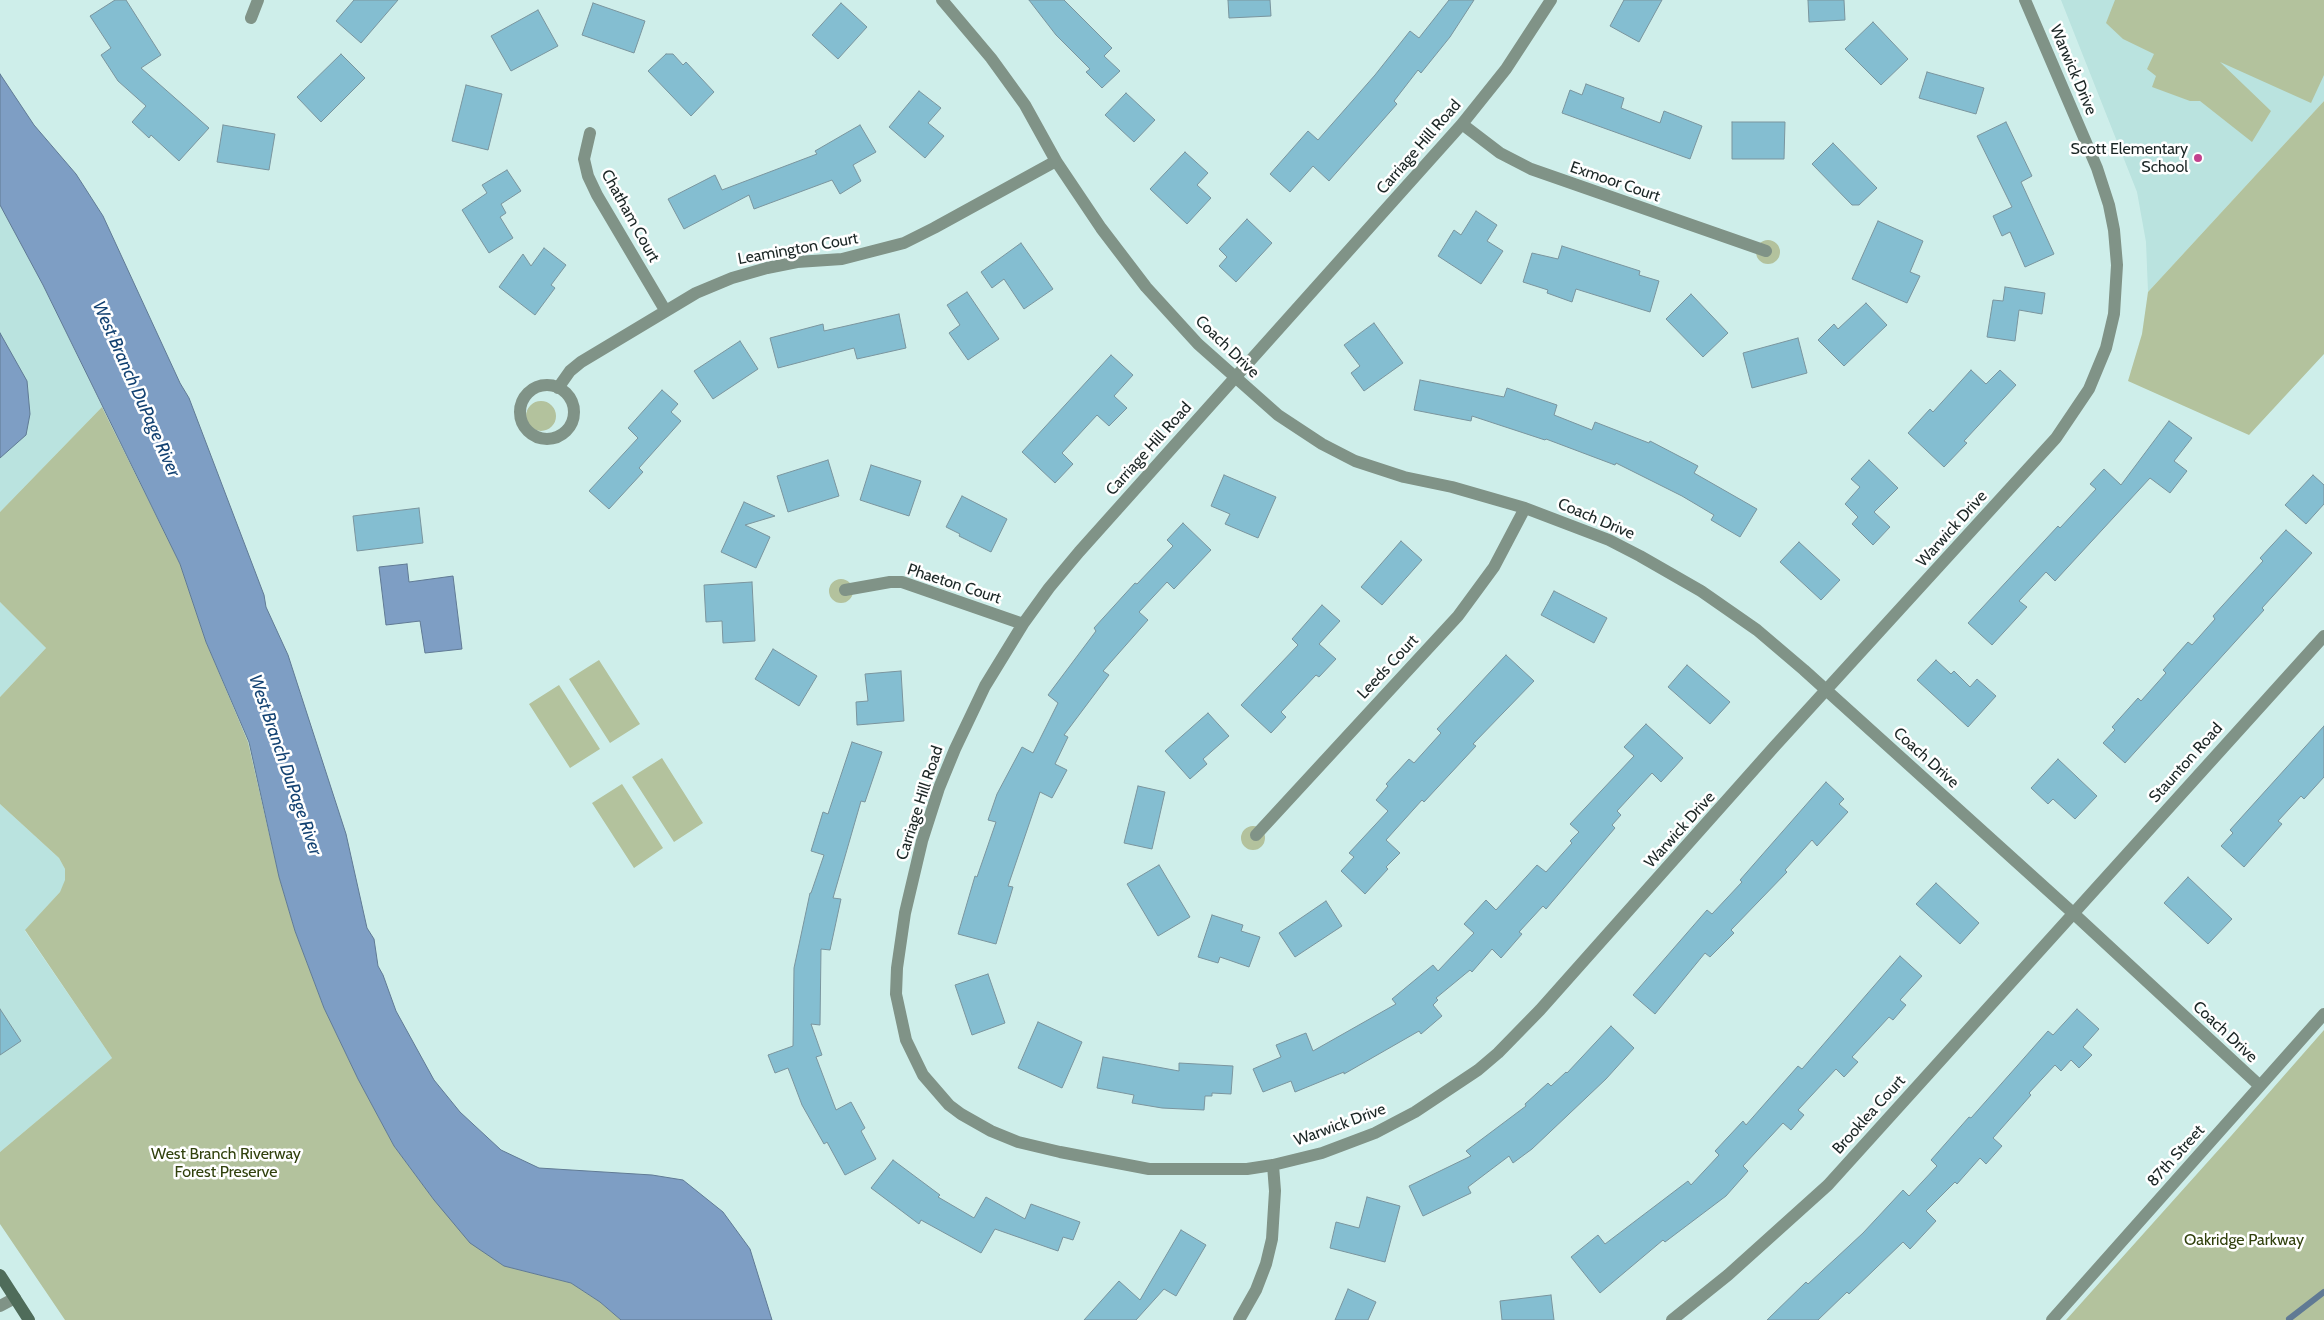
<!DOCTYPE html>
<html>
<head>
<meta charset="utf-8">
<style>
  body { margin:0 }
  canvas { display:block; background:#ceeeea }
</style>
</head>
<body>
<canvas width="2324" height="1320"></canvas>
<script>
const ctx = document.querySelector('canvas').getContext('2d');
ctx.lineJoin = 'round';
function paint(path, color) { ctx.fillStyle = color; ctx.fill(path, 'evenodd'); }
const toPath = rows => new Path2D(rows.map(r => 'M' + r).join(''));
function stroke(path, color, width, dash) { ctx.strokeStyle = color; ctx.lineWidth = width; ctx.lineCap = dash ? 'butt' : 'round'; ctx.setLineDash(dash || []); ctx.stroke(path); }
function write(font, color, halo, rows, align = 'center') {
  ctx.font = font + ' Cabin,sans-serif'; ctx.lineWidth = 5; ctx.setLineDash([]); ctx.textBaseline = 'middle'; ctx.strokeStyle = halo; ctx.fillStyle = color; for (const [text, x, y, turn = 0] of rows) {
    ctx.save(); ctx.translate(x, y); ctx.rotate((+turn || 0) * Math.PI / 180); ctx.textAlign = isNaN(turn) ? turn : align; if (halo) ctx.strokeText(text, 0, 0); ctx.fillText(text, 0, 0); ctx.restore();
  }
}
paint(toPath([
  [2061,0,2324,0,2324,101,2148,292,2146,242,2137,192],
  [0,205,43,285,102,407,0,512],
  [0,602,46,648,0,697],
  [0,804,59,858,65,869,66,880,60,892,25,931,112,1058,0,1152]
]), '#bae3df');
paint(toPath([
  [2115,0,2324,0,2324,75,2311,103,2220,62,2271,111,2252,142,2200,101,2190,101,2152,87,2156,76,2147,69,2154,54,2123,39,2106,23],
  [2324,101,2324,354,2249,435,2128,381,2142,334,2148,292],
  '1756 252a12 12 0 1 1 24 0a12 12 0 1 1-24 0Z',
  '526 416a15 15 0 1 1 30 0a15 15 0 1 1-30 0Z',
  [102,407,180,564,206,642,248,742,279,877,295,931,324,1008,358,1079,394,1146,434,1200,504,1266,571,1283,600,1302,621,1320,65,1320,0,1224,0,1152,112,1058,25,930,60,892,65,880,65,869,59,858,0,804,0,697,46,648,0,602,0,512],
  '829 591a12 12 0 1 1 24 0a12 12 0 1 1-24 0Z',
  [599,660,640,724,610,743,569,679],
  [559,685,600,749,570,768,529,704],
  [662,758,703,823,674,842,632,777],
  [622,784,663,848,634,868,592,803],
  '1241 838a12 12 0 1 1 24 0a12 12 0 1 1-24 0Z',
  [2324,1030,2324,1320,2066,1320,2231,1136]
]), '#b3c29d');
const water = toPath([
  [0,74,34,125,76,174,103,216,180,383,189,398,264,595,266,607,288,655,346,834,367,928,374,939,378,966,383,975,396,1011,434,1080,460,1112,501,1150,539,1168,652,1175,683,1180,723,1212,750,1249,772,1320,621,1320,600,1302,571,1283,504,1266,470,1243,434,1200,394,1146,358,1079,324,1008,295,931,279,877,249,742,206,642,180,564,43,285,0,205,0,74],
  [0,333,27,381,30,414,26,435,0,458,0,333],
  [407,564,409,582,453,576,462,649,425,653,420,621,386,625,379,567,407,564]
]);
paint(water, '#7e9ec4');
stroke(water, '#607a94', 1);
stroke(toPath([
  [2289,1319,2324,1292]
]), '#607a94', 6);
const building = toPath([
  [115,0,126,0,161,55,141,68,209,128,179,161,151,135,149,138,132,122,146,106,118,81,101,55,111,48,90,16,115,0],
  [354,0,398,0,361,43,336,21,354,0],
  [1029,0,1064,0,1112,48,1104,56,1120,71,1102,88,1086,72,1090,69,1056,35,1029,0],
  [1228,0,1270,0,1271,16,1229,18,1228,0],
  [1449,0,1474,0,1450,37,1421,73,1418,70,1394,101,1397,104,1329,181,1313,166,1290,192,1270,174,1308,131,1318,140,1375,75,1410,31,1419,38,1449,0],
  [1624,0,1662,0,1639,42,1610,26,1624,0],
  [1808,0,1844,0,1845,20,1809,22,1808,0],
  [593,3,645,21,634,53,582,35,593,3],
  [841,3,867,27,838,59,812,35,841,3],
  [538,10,558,46,511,71,491,36,538,10],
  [1873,22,1908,59,1881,85,1845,49,1873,22],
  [341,54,365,78,321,122,297,97,341,54],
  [666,54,673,54,683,65,686,62,714,92,691,116,648,71,666,54],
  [1927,72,1984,88,1976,114,1919,98,1927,72],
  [1586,84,1624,98,1621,108,1660,123,1664,111,1702,126,1690,159,1562,113,1570,90,1582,95,1586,84],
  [466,85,502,94,488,150,452,141,466,85],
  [919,91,941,108,928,123,944,136,925,158,889,127,919,91],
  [1126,93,1155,120,1134,142,1105,115,1126,93],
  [1732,122,1785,122,1784,159,1732,159,1732,122],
  [2006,122,2032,176,2021,182,2054,254,2025,267,2010,232,2002,236,1993,216,2012,207,1977,136,2006,122],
  [223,125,275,134,269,170,217,162,223,125],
  [860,125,876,152,853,165,861,181,840,194,832,180,754,209,749,195,684,229,668,199,715,175,722,190,817,154,815,151,860,125],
  [1833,143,1877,188,1859,205,1852,205,1812,164,1833,143],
  [1185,152,1208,173,1197,185,1211,198,1187,224,1150,189,1185,152],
  [507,170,521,191,501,204,506,213,500,217,513,238,489,253,462,210,487,193,482,185,507,170],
  [1476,211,1497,225,1487,241,1503,251,1481,284,1438,256,1454,230,1461,235,1476,211],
  [1247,219,1272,243,1236,282,1219,266,1227,257,1219,249,1247,219],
  [1878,221,1923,241,1910,272,1920,276,1907,303,1852,279,1878,221],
  [1021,243,1053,289,1024,309,1004,279,992,288,981,272,1021,243],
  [1562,246,1640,271,1639,275,1659,281,1650,312,1576,289,1572,302,1547,293,1548,290,1523,282,1532,253,1558,259,1562,246],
  [544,248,566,265,551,285,555,288,535,315,499,287,523,254,531,266,544,248],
  [2005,287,2045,293,2042,314,2019,310,2015,341,1987,337,1993,300,2003,301,2005,287],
  [967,292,999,339,968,360,949,333,960,325,947,305,967,292],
  [1691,294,1728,333,1703,357,1666,319,1691,294],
  [1866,303,1887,325,1844,366,1818,340,1834,324,1838,329,1866,303],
  [899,314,906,348,857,359,854,348,778,368,770,338,823,324,824,331,899,314],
  [1374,323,1403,363,1364,391,1351,373,1360,366,1344,345,1374,323],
  [1798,338,1807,373,1752,388,1743,353,1798,338],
  [740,341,758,369,713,399,694,371,740,341],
  [1111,355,1133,375,1114,396,1127,408,1109,426,1097,415,1062,453,1073,464,1055,483,1022,452,1111,355],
  [1971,370,1986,384,2000,370,2016,385,1964,441,1967,443,1944,467,1908,433,1930,409,1933,412,1971,370],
  [1420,380,1504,397,1507,388,1557,405,1554,415,1592,430,1595,422,1649,443,1650,441,1698,466,1694,473,1757,509,1740,537,1711,520,1714,515,1682,496,1616,463,1615,465,1546,439,1545,440,1472,416,1471,421,1414,410,1420,380],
  [662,390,678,404,671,412,681,421,639,468,643,472,609,509,589,491,638,438,628,428,662,390],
  [2169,421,2192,438,2174,461,2187,471,2170,493,2150,478,2055,581,2046,572,2019,601,2027,607,1992,645,1968,623,2058,526,2060,528,2096,489,2090,484,2104,469,2121,485,2169,421],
  [828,460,839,496,788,512,777,476,828,460],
  [1869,460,1898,488,1874,512,1890,527,1873,545,1852,524,1858,517,1845,504,1860,487,1851,479,1869,460],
  [871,465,921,481,909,516,860,500,871,465],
  [1224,475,1276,497,1258,538,1225,524,1230,514,1211,506,1224,475],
  [2313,475,2324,485,2324,504,2306,524,2285,505,2313,475],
  [962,496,1007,519,991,552,959,536,960,534,946,527,962,496],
  [744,502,775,516,745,525,770,537,756,568,721,552,744,502],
  [419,508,423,543,357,551,353,516,419,508],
  [1183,523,1211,550,1174,589,1167,582,1139,612,1148,620,1103,671,1109,675,1064,735,1068,737,1055,764,1067,770,1052,798,1040,792,1008,886,1013,887,996,944,958,934,975,876,977,877,996,822,988,820,997,794,1022,747,1033,753,1058,703,1048,695,1096,631,1094,628,1135,583,1137,584,1173,546,1167,540,1183,523],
  [2286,530,2312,553,2262,608,2264,610,2125,763,2103,743,2115,730,2112,727,2138,698,2141,701,2166,673,2163,670,2188,642,2192,645,2215,619,2213,616,2263,561,2260,558,2286,530],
  [1401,541,1422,560,1382,605,1361,587,1401,541],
  [1799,542,1840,580,1821,600,1780,562,1799,542],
  [752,582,755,641,723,643,722,621,706,622,704,585,752,582],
  [1554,591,1607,618,1594,643,1541,615,1554,591],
  [1322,605,1340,621,1319,644,1336,659,1319,677,1316,675,1281,712,1286,717,1271,733,1241,705,1298,645,1292,639,1322,605],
  [773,649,817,676,799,706,755,679,773,649],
  [1506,655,1534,681,1473,744,1476,746,1424,802,1422,800,1386,840,1400,853,1386,867,1388,869,1365,894,1341,871,1354,857,1349,853,1388,811,1376,800,1388,786,1386,784,1409,759,1414,763,1441,733,1437,729,1506,655],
  [1936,660,1951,674,1954,671,1970,687,1977,679,1996,696,1968,727,1917,680,1936,660],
  [1687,665,1730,702,1710,724,1668,687,1687,665],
  [901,671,904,721,857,725,856,702,868,701,865,674,901,671],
  [1208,713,1229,736,1203,759,1207,764,1190,779,1165,751,1208,713],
  [1646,724,1683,758,1661,782,1652,773,1617,811,1621,815,1612,825,1615,828,1546,909,1543,906,1519,932,1522,934,1501,958,1492,949,1472,972,1470,970,1436,998,1438,1000,1433,1005,1442,1016,1421,1034,1419,1031,1344,1074,1344,1072,1295,1092,1291,1081,1263,1092,1253,1069,1281,1057,1276,1045,1306,1033,1313,1051,1396,1004,1392,999,1433,965,1438,971,1474,933,1464,924,1486,900,1496,910,1537,865,1546,872,1572,843,1570,841,1579,832,1570,824,1634,756,1624,747,1646,724],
  [2324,726,2324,777,2304,799,2301,796,2278,821,2282,824,2244,867,2221,846,2233,833,2230,830,2324,726],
  [852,742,882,752,865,802,861,801,833,898,841,899,830,950,821,949,820,1025,811,1024,822,1055,816,1057,836,1110,851,1102,865,1128,861,1131,876,1159,845,1175,827,1142,824,1144,802,1105,788,1068,775,1073,768,1055,793,1046,794,968,810,893,811,893,824,855,811,851,823,812,828,814,852,742],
  [2058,759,2097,796,2075,819,2053,799,2048,804,2031,788,2058,759],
  [1826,782,1844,799,1839,804,1848,812,1817,846,1812,840,1785,870,1787,872,1731,930,1734,933,1710,957,1705,953,1655,1014,1633,995,1707,910,1712,914,1742,882,1740,880,1826,782],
  [1138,786,1165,792,1152,849,1124,843,1138,786],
  [1159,865,1190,917,1158,936,1127,884,1159,865],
  [2188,877,2232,919,2208,944,2164,903,2188,877],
  [1936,883,1979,923,1960,944,1916,904,1936,883],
  [1326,901,1342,926,1295,957,1279,933,1326,901],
  [1212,915,1243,925,1241,931,1260,937,1249,967,1220,957,1218,963,1198,957,1212,915],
  [1900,956,1922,976,1900,1000,1906,1005,1893,1020,1889,1017,1852,1057,1858,1062,1844,1077,1836,1069,1798,1110,1804,1115,1791,1130,1783,1123,1743,1166,1748,1171,1726,1196,1665,1242,1663,1240,1600,1293,1571,1257,1598,1235,1605,1244,1688,1181,1691,1185,1719,1155,1715,1151,1743,1121,1746,1125,1798,1066,1802,1069,1900,956],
  [988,974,1005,1023,972,1035,955,985,988,974],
  [0,1009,21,1041,0,1055,0,1009],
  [2077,1009,2099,1029,2083,1047,2092,1055,2079,1068,2071,1060,2061,1071,2055,1065,2029,1093,2031,1095,1993,1138,2002,1146,1986,1164,1980,1158,1957,1184,1955,1182,1926,1211,1936,1221,1910,1249,1903,1242,1849,1294,1847,1292,1818,1320,1767,1320,1806,1282,1808,1284,1863,1233,1903,1190,1909,1196,1937,1166,1931,1160,1969,1117,1971,1118,2048,1031,2053,1035,2077,1009],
  [1038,1022,1082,1042,1062,1088,1018,1068,1038,1022],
  [1611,1026,1634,1048,1606,1079,1532,1149,1513,1163,1509,1156,1468,1187,1471,1193,1423,1216,1409,1186,1471,1156,1466,1151,1526,1106,1525,1104,1548,1083,1551,1086,1566,1072,1567,1073,1611,1026],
  [1103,1057,1179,1071,1179,1063,1233,1066,1231,1094,1212,1093,1212,1096,1205,1096,1204,1110,1162,1108,1132,1103,1134,1095,1097,1088,1103,1057],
  [893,1160,940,1195,938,1197,974,1218,986,1197,1025,1219,1031,1204,1080,1222,1073,1240,1063,1237,1058,1251,995,1229,981,1253,921,1220,919,1224,871,1188,893,1160],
  [1367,1197,1400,1206,1385,1262,1330,1248,1336,1222,1359,1228,1367,1197],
  [1181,1230,1206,1245,1176,1296,1164,1289,1136,1320,1084,1320,1119,1281,1140,1300,1181,1230],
  [1348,1289,1376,1302,1368,1320,1335,1320,1348,1289],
  [1551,1295,1554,1320,1502,1320,1500,1301,1551,1295]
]);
paint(building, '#84bed1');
stroke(building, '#7a959e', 1);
stroke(toPath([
  [942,0,991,58,1025,105,1056,161,1101,228,1146,287,1198,344,1278,415,1322,444,1355,461,1404,477,1452,487,1525,508,1609,540,1640,556,1701,591,1757,630,1804,670,2073,913,2260,1086],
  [1551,0,1506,69,1462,124,1079,552,1049,588,1023,624,985,686,955,749,939,788,922,841,905,913,897,968,896,994,906,1040,923,1075,949,1105,961,1114,991,1131,1018,1142,1060,1152,1149,1169,1247,1169,1273,1165,1322,1153,1375,1133,1415,1112,1478,1070,1498,1053,1540,1010,1774,747,2056,438,2089,389,2106,348,2114,314,2117,265,2114,230,2109,205,2097,168,2025,0],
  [251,18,258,0],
  [1462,124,1500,153,1531,169,1766,251],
  [590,133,584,159,588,176,597,195,665,310],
  '520 412a27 27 0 1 1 54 0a27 27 0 1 1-54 0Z',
  [558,388,570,371,581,362,696,293,732,278,767,268,797,262,842,259,904,243,934,228,1056,161],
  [845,590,890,582,902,582,1023,624],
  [1256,835,1458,616,1494,567,1525,508],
  [0,1306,15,1298],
  [1239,1320,1256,1290,1266,1264,1272,1239,1275,1191,1273,1165],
  [1672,1320,1728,1275,1828,1185,2324,636],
  [2052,1320,2324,1014]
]), '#809387', 12);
stroke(toPath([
  [0,1275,29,1320]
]), '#4f6c5a', 12);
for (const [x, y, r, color] of [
  [2198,158,5,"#c2428e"]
]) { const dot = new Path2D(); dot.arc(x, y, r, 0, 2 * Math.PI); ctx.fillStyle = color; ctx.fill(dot); stroke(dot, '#fff', 2); }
write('16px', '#1b2625', '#fff', [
  ["Warwick Drive",2073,70,67],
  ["Carriage Hill Road",1419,147,-49],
  ["Exmoor Court",1615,182,19],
  ["Chatham Court",630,216,61],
  ["Leamington Court",798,249,-10],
  ["Coach Drive",1227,347,44],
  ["Carriage Hill Road",1149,449,-48],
  ["Coach Drive",1596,519,23],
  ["Warwick Drive",1952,529,-48],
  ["Phaeton Court",954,584,18],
  ["Leeds Court",1388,667,-47],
  ["Coach Drive",1926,758,42],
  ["Staunton Road",2186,763,-48],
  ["Carriage Hill Road",920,803,-72],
  ["Warwick Drive",1680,830,-48],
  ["Coach Drive",2225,1032,43],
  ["Brooklea Court",1869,1115,-48],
  ["Warwick Drive",1340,1125,-20],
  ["87th Street",2176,1156,-48]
]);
write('16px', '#1b2625', '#fff', [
  ["Scott Elementary",2188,149],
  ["School",2188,167]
], 'right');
write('16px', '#31410d', '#fff', [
  ["West Branch Riverway",226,1154],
  ["Forest Preserve",226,1172],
  ["Oakridge Parkway",2244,1240]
]);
write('italic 18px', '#134272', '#fff', [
  ["West Branch DuPage River",136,389,66],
  ["West Branch DuPage River",285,765,71]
]);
</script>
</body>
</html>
